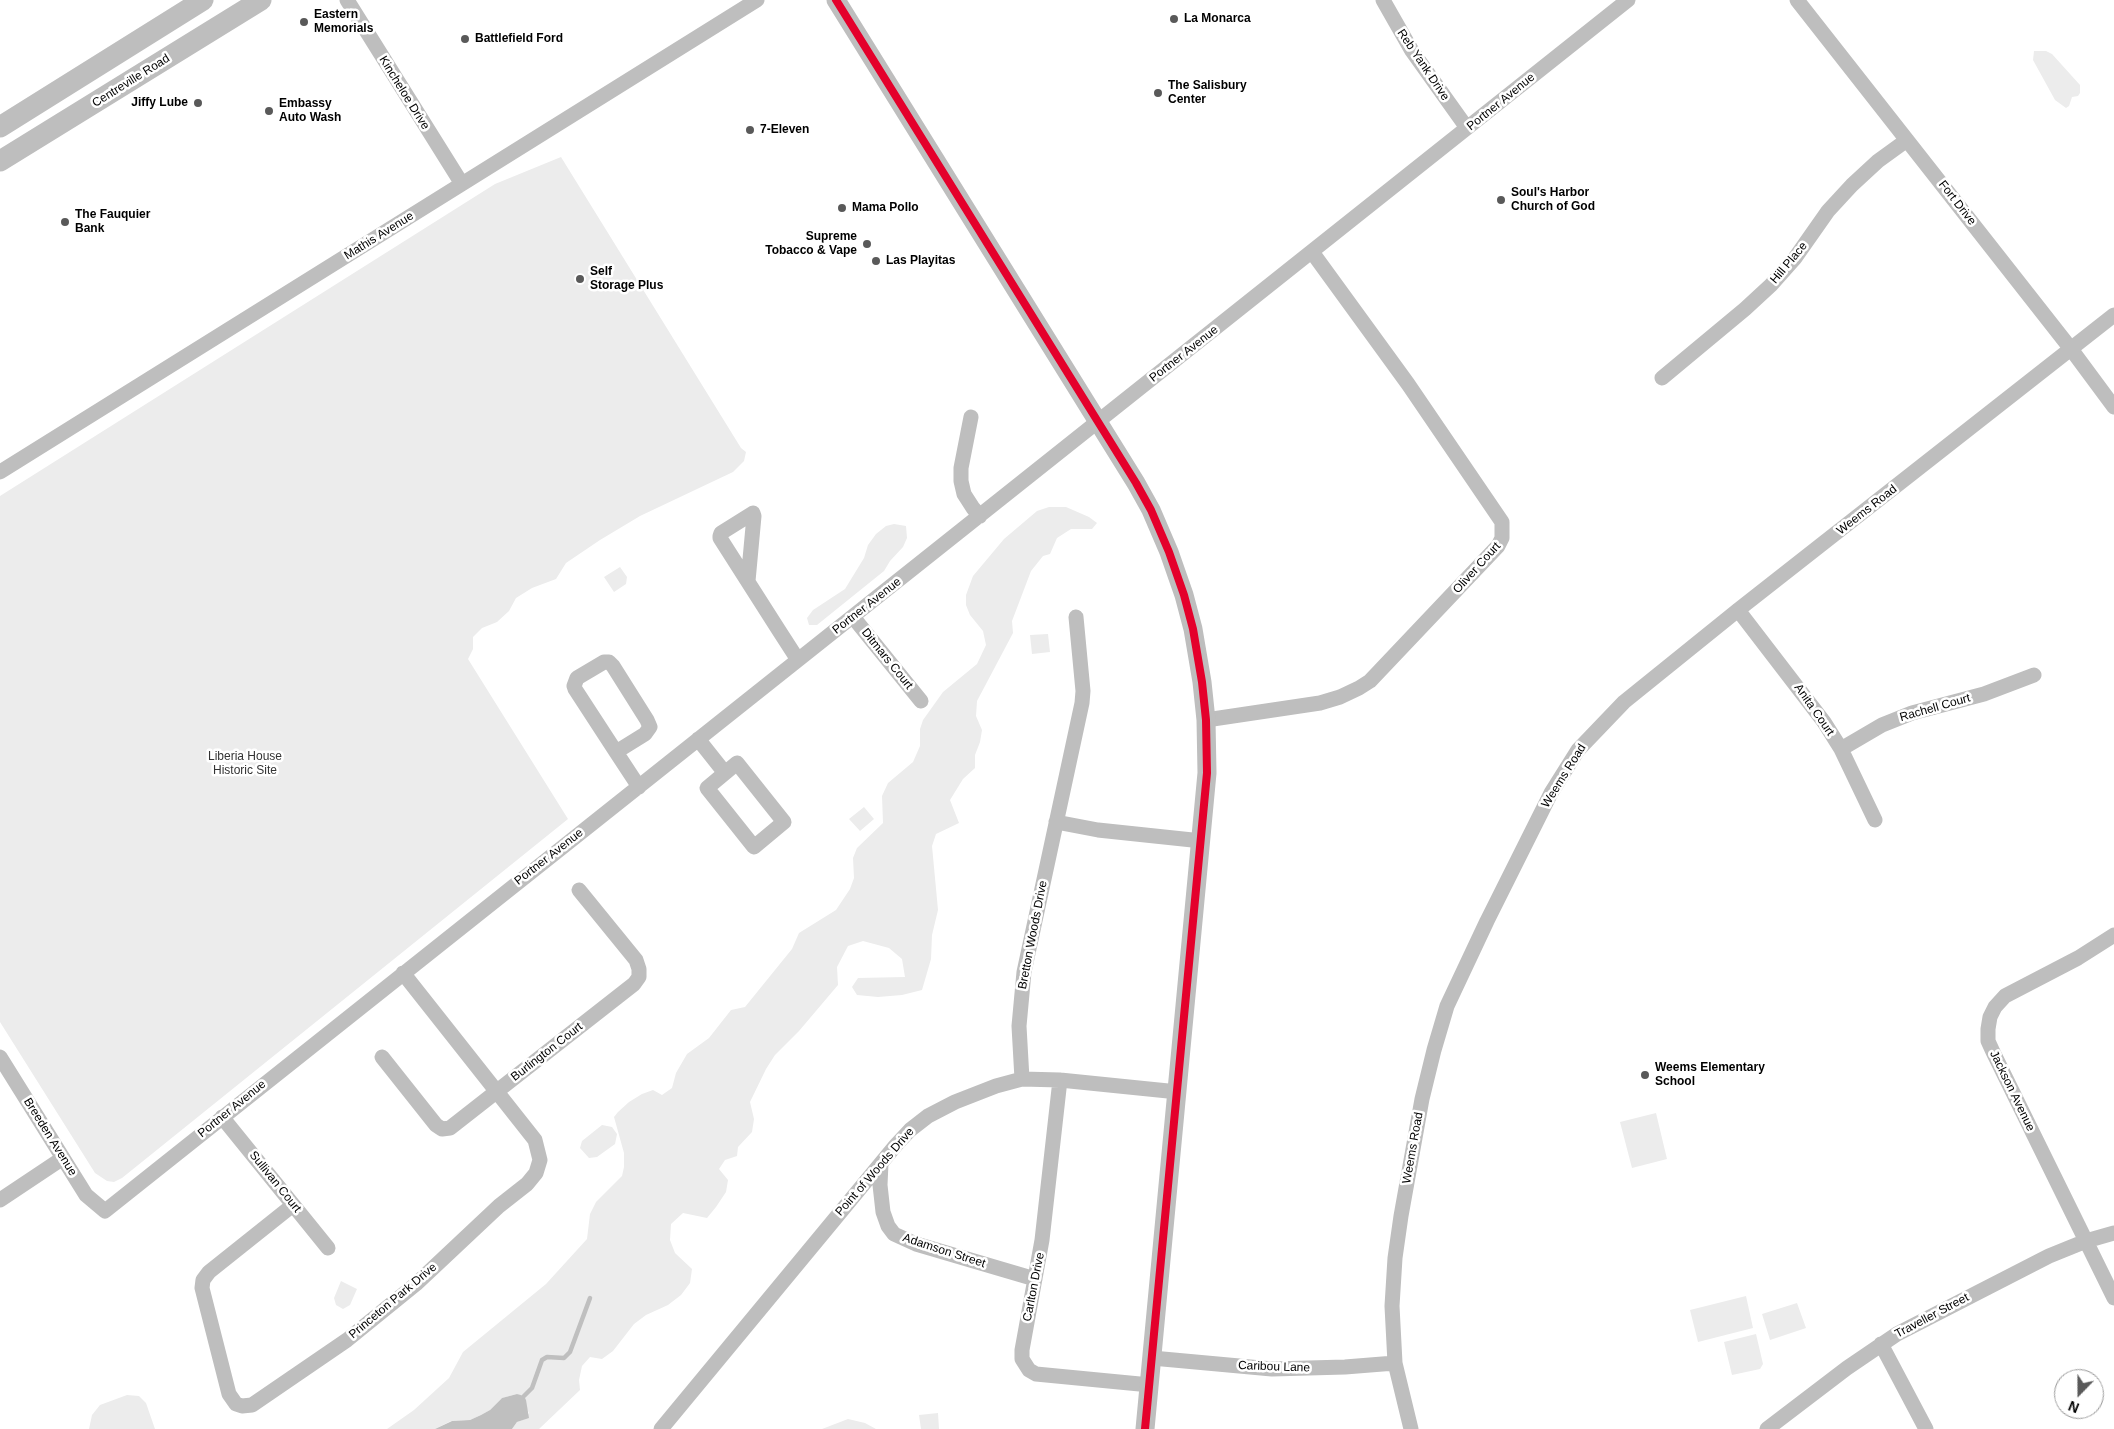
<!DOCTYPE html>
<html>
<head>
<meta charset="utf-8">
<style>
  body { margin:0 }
  #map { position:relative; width:2114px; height:1429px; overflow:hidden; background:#fff; font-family:Arial,sans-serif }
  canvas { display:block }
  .north { position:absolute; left:2054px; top:1369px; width:50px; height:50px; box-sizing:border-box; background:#fff; border:1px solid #999; border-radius:50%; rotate:202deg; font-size:14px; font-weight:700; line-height:20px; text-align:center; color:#000 }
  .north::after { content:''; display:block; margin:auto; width:18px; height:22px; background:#595959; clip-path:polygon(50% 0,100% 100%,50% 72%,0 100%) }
</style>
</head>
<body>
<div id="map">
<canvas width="2114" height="1429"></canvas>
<div class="north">N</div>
</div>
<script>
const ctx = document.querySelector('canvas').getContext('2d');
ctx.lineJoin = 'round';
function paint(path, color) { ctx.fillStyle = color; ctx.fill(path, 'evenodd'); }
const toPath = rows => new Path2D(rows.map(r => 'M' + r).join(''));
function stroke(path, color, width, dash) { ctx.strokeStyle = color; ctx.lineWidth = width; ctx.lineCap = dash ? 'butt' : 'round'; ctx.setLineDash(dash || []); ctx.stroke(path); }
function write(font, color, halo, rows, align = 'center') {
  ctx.font = font + ' Arial,sans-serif'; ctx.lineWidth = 5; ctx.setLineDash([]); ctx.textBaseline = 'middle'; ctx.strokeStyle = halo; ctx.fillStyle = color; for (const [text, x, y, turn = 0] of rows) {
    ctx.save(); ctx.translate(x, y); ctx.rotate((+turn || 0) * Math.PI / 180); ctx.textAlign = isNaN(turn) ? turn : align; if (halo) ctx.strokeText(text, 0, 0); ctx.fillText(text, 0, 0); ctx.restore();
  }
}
paint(toPath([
  [2034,51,2046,51,2052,54,2080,85,2080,93,2078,96,2072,97,2069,106,2066,108,2055,100,2033,60],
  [561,157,741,448,746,452,744,461,733,472,640,516,600,540,566,563,556,579,532,588,516,598,509,611,497,622,482,628,473,637,473,649,468,659,568,819,122,1178,114,1182,107,1181,95,1173,0,1022,0,496,495,184],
  [1049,507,1066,507,1089,517,1097,523,1092,529,1071,529,1057,538,1050,554,1043,556,1031,571,1012,621,1013,633,977,701,976,716,982,730,980,742,975,755,975,768,963,779,950,800,959,823,936,834,932,846,938,910,932,935,931,959,922,990,902,995,878,997,857,995,852,987,858,978,905,977,902,959,889,948,863,941,848,946,837,967,838,985,799,1031,775,1055,766,1069,750,1102,754,1119,752,1132,738,1147,737,1156,725,1160,719,1169,728,1180,726,1192,716,1207,707,1218,683,1213,671,1224,670,1240,675,1253,692,1269,690,1283,681,1295,668,1305,646,1315,634,1324,613,1351,602,1359,590,1357,582,1366,579,1380,580,1390,539,1429,512,1429,517,1422,525,1419,529,1413,526,1407,526,1400,517,1394,502,1398,490,1410,481,1415,470,1420,451,1421,435,1429,387,1429,414,1410,449,1378,463,1352,546,1284,587,1239,590,1214,596,1202,622,1176,624,1167,624,1153,614,1117,618,1112,629,1102,642,1094,653,1090,662,1095,672,1088,676,1073,687,1054,709,1038,731,1010,745,1007,792,949,799,933,836,910,850,889,854,878,853,858,857,848,883,823,882,796,888,783,913,762,920,746,920,729,923,720,943,692,977,664,986,645,983,631,970,615,966,605,966,595,973,576,1004,539,1037,511],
  [894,524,906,526,907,538,903,547,890,561,884,571,817,625,809,625,807,618,813,610,845,589,864,558,868,545,876,534,886,526],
  [620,567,627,577,626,584,614,592,604,577],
  [1048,634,1050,652,1032,654,1030,635],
  [864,807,874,819,860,831,849,819],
  [1656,1113,1667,1159,1632,1168,1620,1122],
  [602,1125,612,1127,617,1134,615,1144,597,1157,589,1158,580,1148,582,1141],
  [341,1281,357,1289,350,1305,343,1309,336,1305,334,1298],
  [1746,1296,1753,1328,1698,1342,1690,1310],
  [1797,1303,1806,1328,1770,1340,1762,1314],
  [1756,1334,1763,1364,1760,1369,1732,1375,1724,1342],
  [127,1395,139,1396,146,1403,155,1429,89,1429,92,1415,100,1405],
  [938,1413,939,1429,921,1429,919,1415],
  [848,1419,865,1423,876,1429,822,1429]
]), '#ececec');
paint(toPath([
  [517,1394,524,1396,526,1400,529,1418,517,1422,512,1429,435,1429,452,1421,470,1420,481,1415,490,1410,502,1398]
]), '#bfbfbf');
stroke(toPath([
  [524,1396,532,1388,542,1360,547,1357,564,1358,570,1352,590,1298]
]), '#bfbfbf', 4.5);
stroke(toPath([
  [347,0,462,184],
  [1383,0,1412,51,1467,128],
  [1797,0,2071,349,2114,407],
  [1662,378,1745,309,1771,285,1795,258,1828,211,1852,185,1878,161,1907,140],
  [971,417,961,468,961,481,964,494,973,508,980,516],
  [0,472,757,0],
  [748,581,754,516,753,513,721,533,720,536,720,538,778,629,798,660],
  [1738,610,1824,722,1841,749,1875,820],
  [853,617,921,701],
  [1206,720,1320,703,1340,697,1359,688,1370,681,1498,546,1502,538,1502,522,1408,384,1312,252],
  [698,739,725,773],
  [1841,749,1882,725,1912,713,1984,694,2034,675],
  [616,752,645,734,650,727,647,720,613,666,609,662,604,662,577,678,574,686,575,689,616,752,639,787],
  [737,763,784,822,754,847,707,788,737,763],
  [1056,822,1098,830,1202,841],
  [2114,935,2078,958,2005,996,1995,1007,1990,1017,1988,1029,1988,1041,1993,1052,2114,1298],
  [0,1057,86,1195,105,1211,1628,0],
  [382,1057,436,1125,442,1129,450,1128,634,984,639,977,639,969,636,960,579,890],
  [1022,1079,1019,1026,1024,972,1082,703,1083,691,1076,617],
  [1060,1080,1042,1240,1022,1350,1022,1359,1029,1370,1036,1374,1150,1385],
  [222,1117,328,1248],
  [881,1163,880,1185,883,1212,888,1226,894,1234,916,1244,1035,1279],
  [0,1200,63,1158],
  [293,1205,209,1272,203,1280,202,1288,229,1394,236,1404,242,1406,252,1405,347,1340,416,1284,499,1206,527,1184,536,1173,540,1160,535,1140,403,973],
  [1881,1344,1926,1429],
  [1152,1358,1272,1369,1345,1367,1395,1363],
  [661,1429,896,1145,910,1130,928,1116,955,1102,996,1086,1022,1079,1060,1080,1178,1092],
  [1411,1429,1395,1363,1392,1306,1395,1258,1401,1216,1422,1099,1434,1050,1447,1006,1487,921,1551,793,1578,750,1624,702,1738,610,2114,315],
  [1767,1429,1847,1368,1897,1334,2049,1256,2086,1241,2114,1233]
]), '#bebebe', 15);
stroke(toPath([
  [836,0,1136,483,1151,510,1169,552,1184,595,1193,629,1202,682,1206,720,1207,773,1145,1429]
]), '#bebebe', 19);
stroke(toPath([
  [0,127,203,0],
  [0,161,261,0]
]), '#bebebe', 21);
stroke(toPath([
  [836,0,1136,483,1151,510,1169,552,1184,595,1193,629,1202,682,1206,720,1207,773,1145,1429]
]), '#e4002b', 8);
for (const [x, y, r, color] of [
  [1174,19,5,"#595959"],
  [304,22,5,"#595959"],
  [465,39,5,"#595959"],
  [1158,93,5,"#595959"],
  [198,103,5,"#595959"],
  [269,111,5,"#595959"],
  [750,130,5,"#595959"],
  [1501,200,5,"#595959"],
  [842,208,5,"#595959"],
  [65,222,5,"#595959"],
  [867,244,5,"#595959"],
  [876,261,5,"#595959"],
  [580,279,5,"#595959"],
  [1645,1075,5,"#595959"]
]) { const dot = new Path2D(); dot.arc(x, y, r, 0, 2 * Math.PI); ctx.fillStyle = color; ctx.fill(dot); stroke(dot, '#fff', 2); }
write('bold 12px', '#000', '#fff', [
  ["Eastern",314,15],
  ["Memorials",314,29],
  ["La Monarca",1184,19],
  ["Battlefield Ford",475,39],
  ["The Salisbury",1168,86],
  ["Center",1168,100],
  ["Jiffy Lube",188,103,"right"],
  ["Embassy",279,104],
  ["Auto Wash",279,118],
  ["7-Eleven",760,130],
  ["Soul's Harbor",1511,193],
  ["Church of God",1511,207],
  ["Mama Pollo",852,208],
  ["The Fauquier",75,215],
  ["Bank",75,229],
  ["Supreme",857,237,"right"],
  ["Tobacco & Vape",857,251,"right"],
  ["Las Playitas",886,261],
  ["Self",590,272],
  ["Storage Plus",590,286],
  ["Weems Elementary",1655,1068],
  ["School",1655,1082]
], 'left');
write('12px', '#000', '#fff', [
  ["Reb Yank Drive",1423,65,56],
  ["Centreville Road",131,81,-32],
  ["Kincheloe Drive",404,93,58],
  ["Portner Avenue",1501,102,-39],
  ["Fort Drive",1957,203,52],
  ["Mathis Avenue",379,236,-32],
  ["Hill Place",1789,263,-50],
  ["Portner Avenue",1184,354,-38],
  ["Weems Road",1867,510,-38],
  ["Oliver Court",1477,568,-48],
  ["Portner Avenue",867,606,-38],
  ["Ditmars Court",887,659,51],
  ["Rachell Court",1935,708,-16],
  ["Anita Court",1814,710,55],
  ["Weems Road",1564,776,-58],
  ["Portner Avenue",549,857,-38],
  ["Bretton Woods Drive",1033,935,-79],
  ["Burlington Court",547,1052,-38],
  ["Jackson Avenue",2012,1091,64],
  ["Portner Avenue",232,1109,-39],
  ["Breeden Avenue",50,1137,58],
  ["Weems Road",1413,1148,-80],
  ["Point of Woods Drive",875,1172,-49],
  ["Sullivan Court",275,1182,51],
  ["Adamson Street",944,1251,18],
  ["Carlton Drive",1034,1287,-79],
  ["Princeton Park Drive",393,1301,-40],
  ["Traveller Street",1932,1316,-28],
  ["Caribou Lane",1274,1367,2]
]);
write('12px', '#333', '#fff', [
  ["Liberia House",245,757],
  ["Historic Site",245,771]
]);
</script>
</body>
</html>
